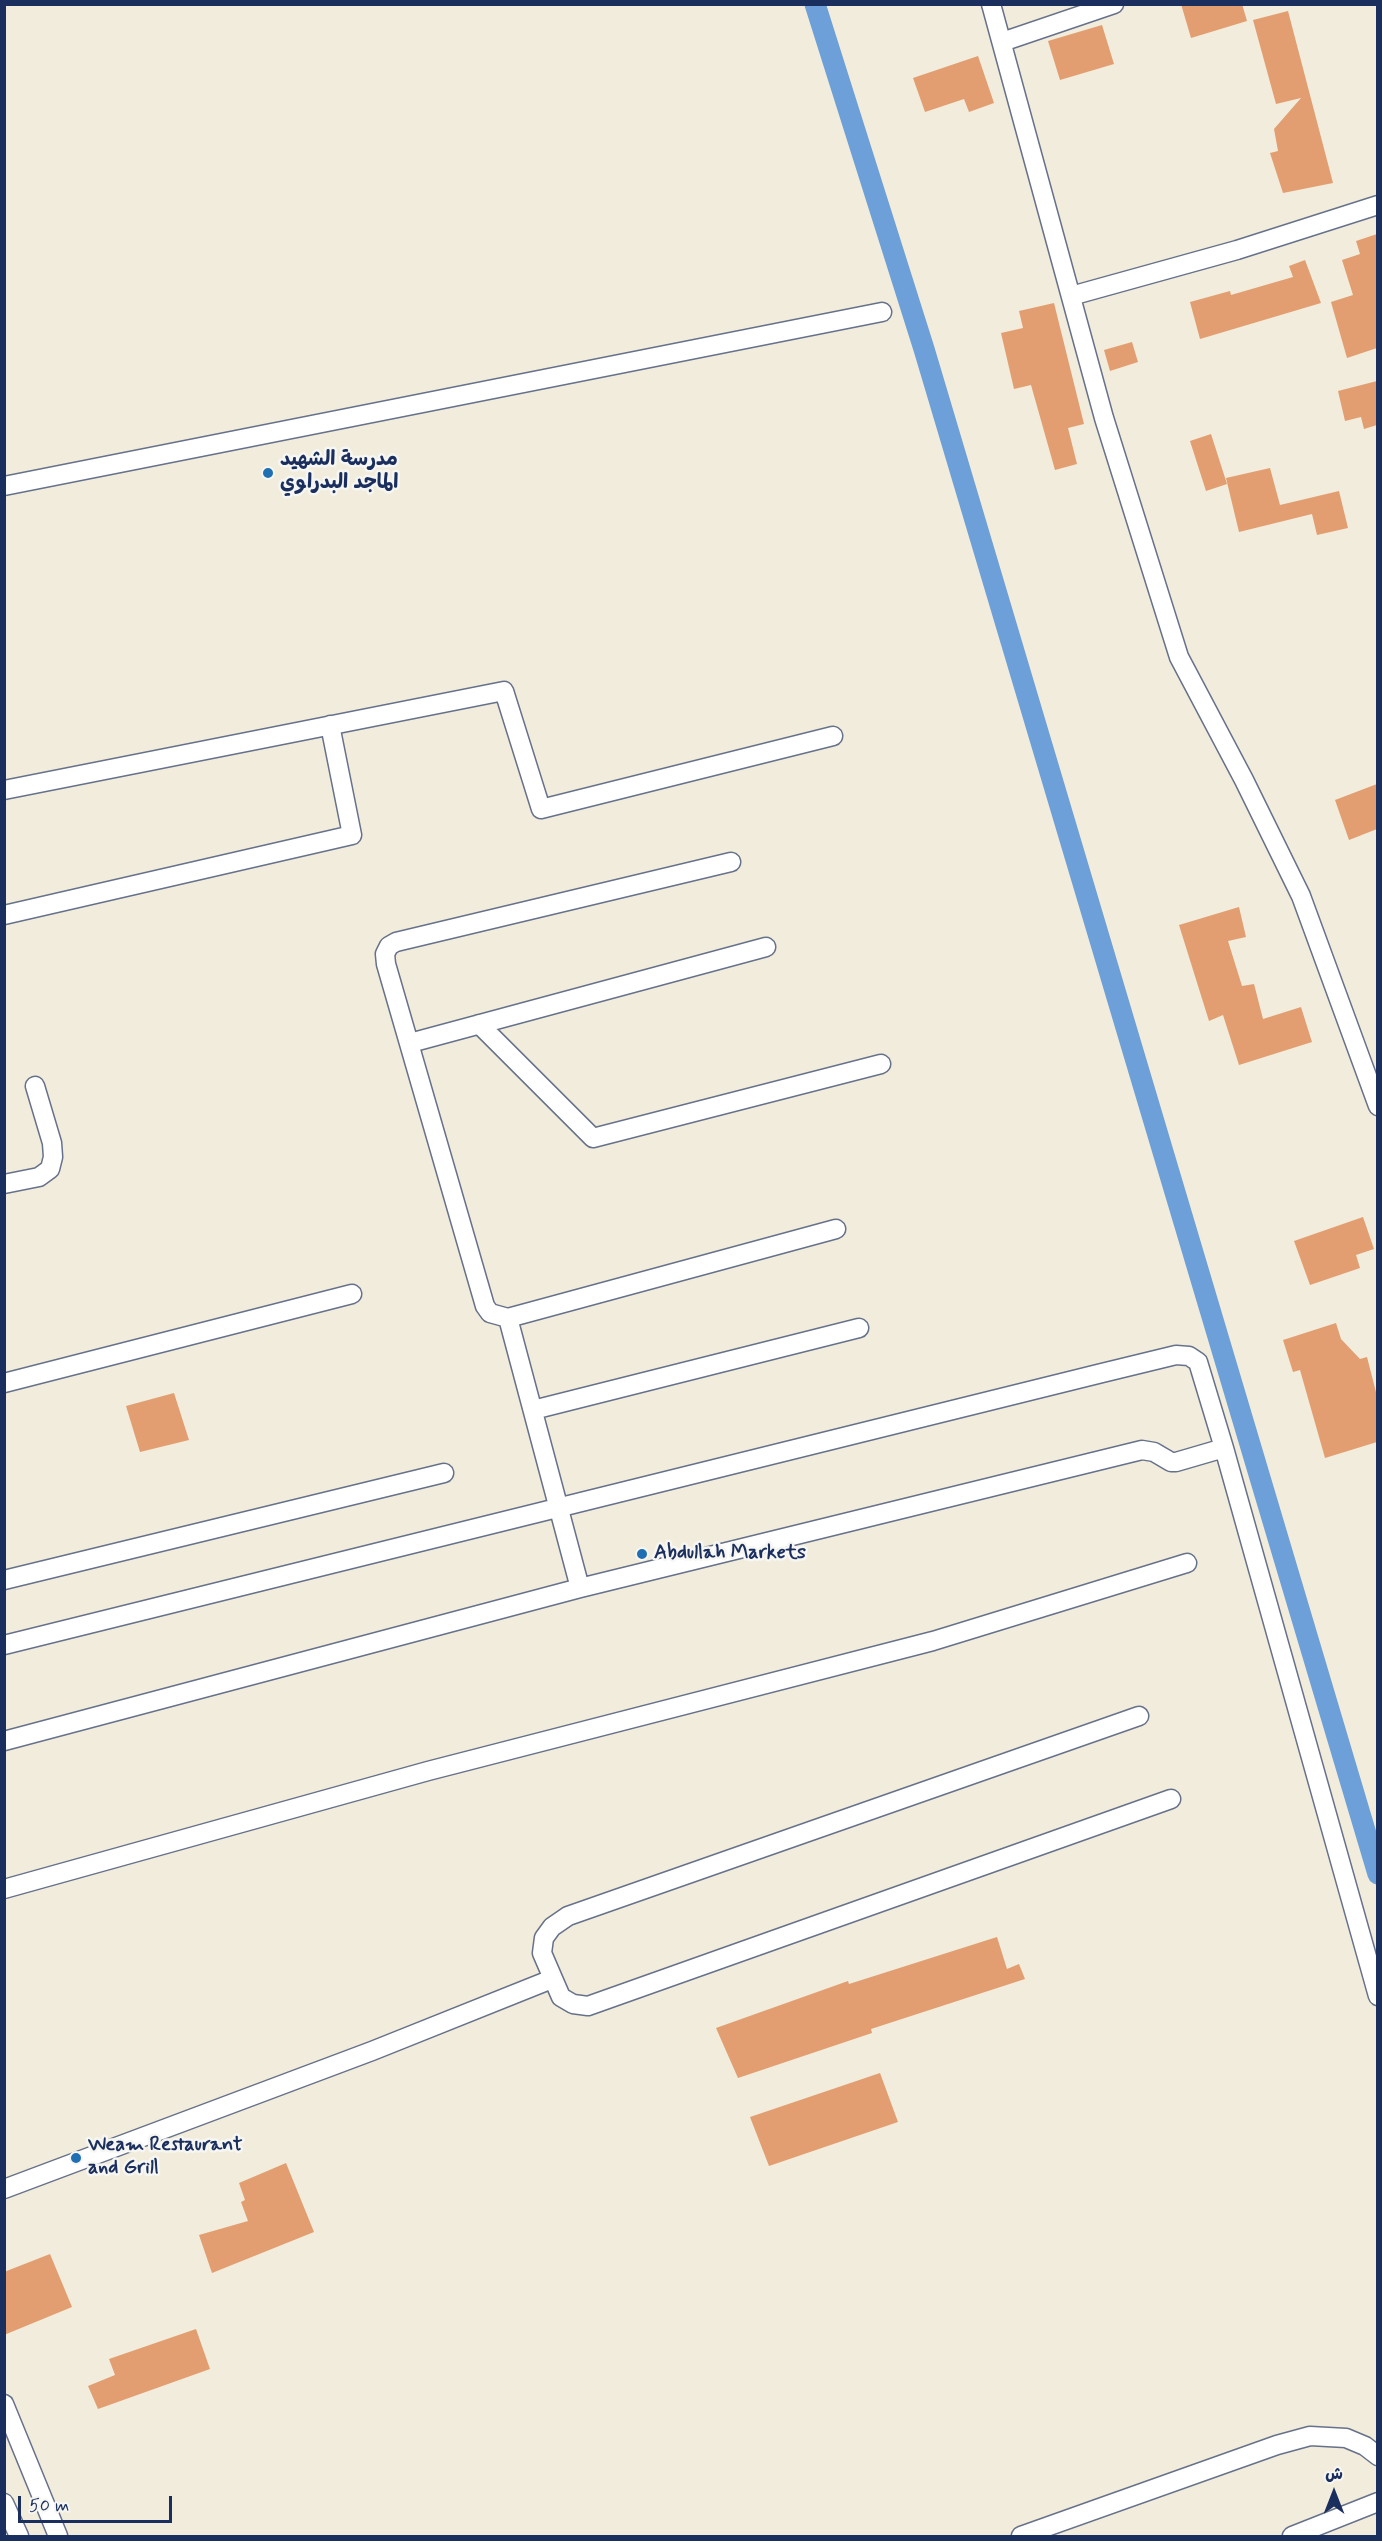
<!DOCTYPE html>
<html>
<head>
<meta charset="utf-8">
<style>
  body { margin:0 }
  #map { position:relative; width:1382px; height:2541px; overflow:hidden; background:#f1ecdb; font-family:Mynerve,"Playpen Sans Arabic",sans-serif }
  canvas { display:block }
  .frame { position:absolute; inset:0; border:6px solid #1b2f5e; pointer-events:none }
  .north { position:absolute; left:1304px; top:2463px; width:60px; height:60px; -webkit-text-stroke:4px #f6f6f2; paint-order:stroke; rotate:0deg; font-size:16px; font-weight:700; line-height:24px; text-align:center; color:#1b2f5e }
  .north::after { content:''; display:block; margin:auto; width:21px; height:27px; background:#1b2f5e; clip-path:polygon(50% 0,100% 100%,50% 72%,0 100%) }
  .scale { position:absolute; left:18px; top:2496px; width:154px; height:27px; box-sizing:border-box; border:3px solid #1b2f5e; border-top:0; padding-left:8px; font-size:18px; line-height:21px; white-space:nowrap; color:#1b2f5e; -webkit-text-stroke:4px #f6f6f2; paint-order:stroke }
</style>
</head>
<body>
<div id="map">
<canvas width="1382" height="2541"></canvas>
<div class="frame"></div>
<div class="north">ش</div>
<div class="scale">50 m</div>
</div>
<script>
const ctx = document.querySelector('canvas').getContext('2d');
ctx.lineJoin = 'round';
const toPath = rows => new Path2D(rows.map(r => 'M' + r).join(''));
function stroke(path, color, width, dash) { ctx.strokeStyle = color; ctx.lineWidth = width; ctx.lineCap = dash ? 'butt' : 'round'; ctx.setLineDash(dash || []); ctx.stroke(path); }
function paint(path, color) { ctx.fillStyle = color; ctx.fill(path, 'evenodd'); }
function write(font, color, halo, rows, align = 'center') {
  ctx.font = font + ' Mynerve,"Playpen Sans Arabic",sans-serif'; ctx.lineWidth = 5; ctx.setLineDash([]); ctx.textBaseline = 'middle'; ctx.strokeStyle = halo; ctx.fillStyle = color; for (const [text, x, y, turn = 0] of rows) {
    ctx.save(); ctx.translate(x, y); ctx.rotate((+turn || 0) * Math.PI / 180); ctx.textAlign = isNaN(turn) ? turn : align; if (halo) ctx.strokeText(text, 0, 0); ctx.fillText(text, 0, 0); ctx.restore();
  }
}
stroke(toPath([
  [815,4,924,349,1378,1874]
]), '#6d9fd8', 21);
paint(toPath([
  [1181,4,1242,4,1247,21,1191,38],
  [1288,11,1333,183,1283,193,1270,153,1278,151,1274,129,1301,98,1276,104,1253,20],
  [1102,25,1114,64,1060,80,1048,41],
  [978,56,994,103,969,112,964,99,925,112,913,78],
  [1377,234,1377,348,1347,358,1331,302,1353,295,1342,260,1360,254,1356,241],
  [1305,260,1321,303,1200,339,1190,302,1230,291,1231,295,1293,277,1289,266],
  [1054,303,1084,424,1068,428,1077,464,1055,470,1031,385,1014,389,1001,333,1023,328,1019,311],
  [1132,342,1138,362,1110,371,1104,350],
  [1377,381,1377,425,1364,429,1361,417,1345,421,1338,391],
  [1211,434,1227,484,1206,491,1190,441],
  [1270,468,1280,505,1339,491,1348,528,1317,535,1312,514,1239,532,1226,478],
  [1377,784,1377,829,1349,840,1335,800],
  [1239,907,1246,937,1228,941,1242,986,1254,984,1263,1019,1301,1007,1312,1042,1239,1065,1223,1015,1209,1021,1179,925],
  [1363,1217,1374,1249,1356,1255,1360,1268,1310,1285,1294,1241],
  [1336,1323,1341,1339,1360,1359,1367,1357,1377,1396,1377,1442,1325,1458,1300,1370,1293,1372,1283,1340],
  [174,1393,189,1440,140,1452,126,1406],
  [997,1937,1007,1969,1019,1964,1025,1979,871,2029,872,2033,738,2078,716,2028,848,1981,849,1984],
  [880,2073,898,2122,769,2166,750,2117],
  [286,2163,314,2232,212,2273,199,2235,248,2221,241,2202,245,2200,239,2183],
  [50,2254,72,2307,4,2335,4,2272],
  [196,2329,210,2369,98,2409,88,2386,115,2375,109,2359]
]), '#e29e71');
const street = toPath([
  [991,4,1104,418,1179,657,1244,780,1301,896,1378,1106],
  [1002,42,1114,4],
  [1071,296,1237,250,1378,205],
  [4,486,882,312],
  [4,790,504,691,541,809,833,736],
  [4,915,352,835,330,725],
  [479,1024,593,1138,881,1064],
  [410,1043,766,947],
  [4,1184,39,1177,50,1169,53,1157,52,1143,35,1086],
  [508,1318,490,1313,485,1306,386,964,385,954,389,946,396,942,731,862],
  [4,1383,352,1294],
  [533,1410,859,1328],
  [4,1580,444,1473],
  [580,1588,508,1318,836,1229],
  [4,1645,1102,1373,1176,1355,1189,1356,1198,1362,1224,1448,1378,1996],
  [1139,1716,568,1916,552,1927,544,1938,542,1953,561,1997,573,2004,588,2006,1171,1799],
  [4,1741,580,1588,1142,1450,1154,1452,1171,1462,1176,1462,1224,1448],
  [4,1889,428,1771,933,1641,1187,1563],
  [4,2189,372,2051,552,1979],
  [4,2404,58,2536],
  [4,2503,19,2536],
  [1021,2536,1277,2445,1310,2436,1346,2438,1365,2446,1378,2456],
  [1292,2536,1378,2502]
]);
stroke(street, '#66718a', 21);
stroke(street, '#fff', 18);
for (const [x, y, r, color] of [
  [268,473,6,"#1f6fb2"],
  [642,1554,6,"#1f6fb2"],
  [76,2158,6,"#1f6fb2"]
]) { const dot = new Path2D(); dot.arc(x, y, r, 0, 2 * Math.PI); ctx.fillStyle = color; ctx.fill(dot); stroke(dot, '#f6f6f2', 2); }
write('bold 20px', '#1b2f5e', '#f6f6f2', [
  ["مدرسة الشهيد",280,461],
  ["الماجد البدراوي",280,484],
  ["Abdullah Markets",654,1554],
  ["Weam Restaurant",88,2146],
  ["and Grill",88,2169]
], 'left');
</script>
</body>
</html>
